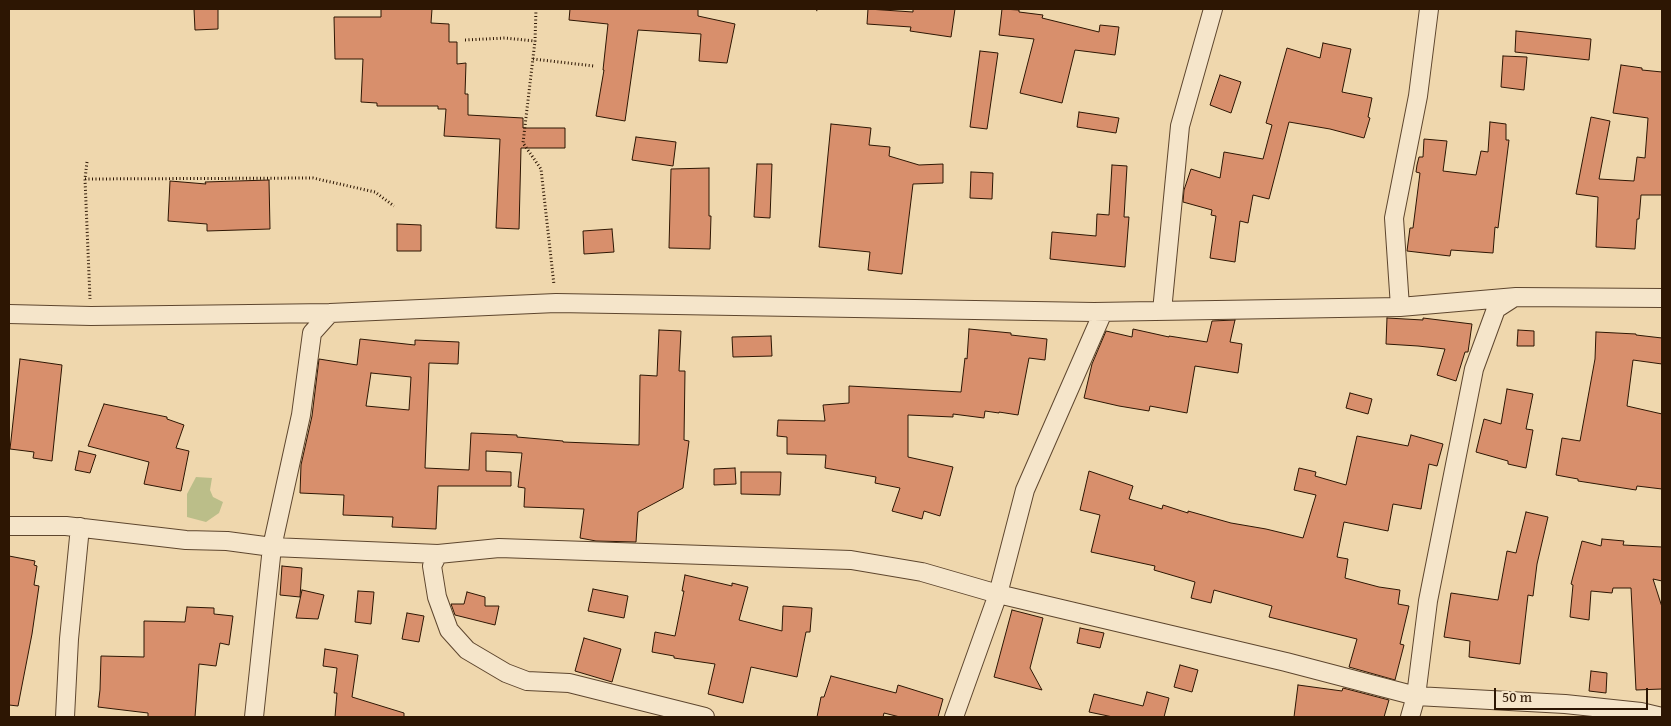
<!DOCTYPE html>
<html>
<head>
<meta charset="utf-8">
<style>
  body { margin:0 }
  #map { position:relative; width:1671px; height:726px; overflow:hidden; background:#efd7ad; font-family:"Gentium Book Plus",serif }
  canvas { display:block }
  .frame { position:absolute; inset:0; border:10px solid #2d1603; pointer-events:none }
  .scale { position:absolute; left:1494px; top:688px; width:154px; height:22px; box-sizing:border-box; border:2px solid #2d1603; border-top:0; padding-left:6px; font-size:15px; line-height:18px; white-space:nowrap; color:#2d1603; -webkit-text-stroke:4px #f5e5ca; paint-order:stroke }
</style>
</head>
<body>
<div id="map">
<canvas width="1671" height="726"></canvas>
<div class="frame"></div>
<div class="scale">50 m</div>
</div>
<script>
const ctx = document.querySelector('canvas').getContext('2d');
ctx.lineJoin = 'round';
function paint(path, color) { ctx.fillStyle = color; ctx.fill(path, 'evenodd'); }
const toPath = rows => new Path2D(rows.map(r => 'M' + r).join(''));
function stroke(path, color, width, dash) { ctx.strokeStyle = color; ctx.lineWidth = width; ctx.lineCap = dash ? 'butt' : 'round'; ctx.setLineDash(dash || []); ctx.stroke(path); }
paint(toPath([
  [196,477,212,478,210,490,213,497,223,502,219,513,206,522,187,517,187,494]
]), '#bbbe89');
const building = toPath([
  [194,9,218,9,218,29,195,30,194,9],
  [381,9,432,9,431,23,449,24,449,42,457,42,457,64,466,63,465,94,468,94,468,115,523,118,523,128,565,128,565,148,521,148,519,229,496,228,500,139,444,136,446,109,438,109,438,106,377,106,377,103,361,102,363,59,335,59,334,17,381,17,381,9],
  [570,9,698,9,698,16,735,24,727,63,699,61,701,34,638,30,625,121,596,116,604,70,603,70,608,24,569,20,570,9],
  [868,9,913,12,913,9,955,9,951,37,910,31,911,27,867,24,868,9],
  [1002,9,1019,10,1019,12,1043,15,1042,18,1099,32,1100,25,1119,27,1115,55,1075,50,1062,103,1020,93,1034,39,999,35,1002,9],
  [1516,31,1591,39,1589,60,1515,52,1516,31],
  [1323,43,1351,49,1342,92,1372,98,1368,117,1370,118,1364,138,1330,129,1289,122,1269,199,1253,195,1248,223,1240,221,1235,262,1210,258,1216,216,1211,215,1212,210,1183,202,1184,190,1191,169,1220,178,1224,152,1263,159,1272,125,1266,123,1287,48,1320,58,1323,43],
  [980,51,998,53,987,129,970,127,980,51],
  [1503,56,1527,57,1524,90,1501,87,1503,56],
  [1621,65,1642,68,1642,70,1662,72,1662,195,1641,195,1639,219,1637,219,1635,249,1596,247,1598,197,1576,194,1591,117,1610,121,1599,179,1634,181,1637,157,1645,158,1648,118,1613,113,1621,65],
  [1220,75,1241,82,1231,113,1210,105,1220,75],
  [1079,112,1119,118,1116,133,1077,127,1079,112],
  [1490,122,1506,124,1506,140,1509,140,1498,228,1495,227,1493,253,1451,250,1450,256,1407,251,1410,228,1413,228,1420,173,1416,172,1417,165,1419,157,1423,157,1424,139,1447,141,1443,171,1476,175,1481,151,1488,152,1490,122],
  [831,124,871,128,869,145,890,147,889,156,919,165,943,164,943,183,913,184,902,274,868,270,870,252,819,247,831,124],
  [636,137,676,142,673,166,632,160,636,137],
  [757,164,772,164,770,218,754,217,757,164],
  [1112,165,1127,166,1124,217,1129,217,1125,267,1050,259,1052,232,1096,236,1097,214,1109,215,1112,165],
  [709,168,709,216,711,216,710,249,669,248,671,169,709,168],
  [971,172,993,173,992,199,970,198,971,172],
  [269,180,270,229,207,231,207,224,168,221,170,181,206,184,205,182,269,180],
  [397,224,421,225,421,251,397,251,397,224],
  [612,229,614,252,584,254,583,231,612,229],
  [1387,318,1423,320,1423,318,1472,324,1468,352,1465,352,1456,381,1437,375,1445,349,1418,346,1386,344,1387,318],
  [1235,320,1230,342,1242,344,1238,373,1195,366,1187,413,1150,406,1149,411,1119,406,1084,398,1092,364,1106,331,1132,337,1133,329,1169,337,1169,336,1207,342,1212,321,1235,320],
  [969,329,1011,333,1011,335,1047,339,1045,360,1029,358,1018,415,999,412,999,413,985,411,984,418,953,414,953,417,908,415,908,457,953,467,940,516,924,511,922,519,892,511,900,488,875,483,876,477,825,468,826,455,787,454,787,437,777,436,778,420,825,421,823,405,849,403,849,386,961,392,965,358,967,359,969,329],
  [659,330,681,331,679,371,685,371,684,440,689,441,683,488,638,512,636,542,596,541,580,538,584,509,524,507,525,488,518,487,522,453,486,451,486,471,511,472,511,486,438,486,436,529,392,527,393,517,343,515,344,495,300,493,301,465,312,416,319,359,357,365,360,339,415,345,415,340,459,342,458,364,429,363,425,468,469,470,471,433,517,435,517,437,563,441,563,442,639,445,640,375,657,376,659,330],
  [371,373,411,377,409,410,366,406,371,373],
  [1518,330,1534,331,1534,346,1517,346,1518,330],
  [1596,332,1636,334,1636,335,1662,338,1662,364,1633,360,1627,406,1662,414,1662,489,1637,486,1636,490,1578,481,1578,479,1556,475,1562,438,1580,441,1595,359,1596,332],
  [771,336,772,356,733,357,732,337,771,336],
  [20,359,62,365,52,461,33,458,34,452,10,449,20,359],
  [1507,389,1533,394,1526,429,1533,430,1526,468,1508,464,1508,461,1476,452,1484,419,1501,424,1507,389],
  [1350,393,1372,399,1368,414,1346,408,1350,393],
  [104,404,167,417,167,419,184,425,176,448,189,451,181,491,144,484,149,462,88,446,104,404],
  [1411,435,1443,444,1437,466,1429,464,1421,509,1393,504,1388,531,1344,522,1337,557,1348,559,1345,578,1379,587,1400,590,1398,604,1409,606,1400,644,1404,645,1395,680,1349,667,1357,639,1269,617,1272,606,1214,590,1211,603,1191,598,1195,582,1154,570,1155,566,1091,552,1100,515,1080,510,1089,471,1133,486,1129,499,1162,509,1163,505,1188,513,1188,511,1231,523,1266,529,1303,538,1316,495,1294,490,1299,468,1316,472,1315,476,1346,485,1357,436,1408,446,1411,435],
  [79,451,96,455,90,473,75,470,79,451],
  [735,468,736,484,714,485,714,469,735,468],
  [741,472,781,472,780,495,741,494,741,472],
  [1526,512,1548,517,1537,564,1533,596,1528,595,1520,664,1469,657,1470,641,1444,637,1451,593,1498,600,1507,551,1516,553,1526,512],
  [1602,539,1624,541,1623,545,1662,547,1662,581,1653,579,1662,607,1662,689,1636,690,1631,588,1613,588,1612,593,1591,591,1589,620,1570,617,1573,585,1571,584,1582,541,1601,546,1602,539],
  [9,556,35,561,34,565,37,566,34,585,39,586,32,634,18,706,9,705,9,556],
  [282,566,302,568,300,597,280,595,282,566],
  [685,575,732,586,732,583,748,587,739,620,782,631,783,606,812,608,810,632,806,632,797,677,751,667,743,703,708,694,715,664,674,658,674,656,652,652,655,632,675,636,684,591,682,591,685,575],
  [593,589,628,596,624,618,588,611,593,589],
  [302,590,324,595,318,619,296,618,302,590],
  [358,591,374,592,371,624,355,622,358,591],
  [467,592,485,597,485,606,499,606,495,625,455,615,451,604,464,604,467,592],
  [187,607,214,608,214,614,233,616,229,645,220,643,216,666,199,664,195,717,148,717,148,713,98,707,100,690,101,656,144,657,144,621,185,622,187,607],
  [1012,610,1043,618,1030,668,1042,690,994,677,1012,610],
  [407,613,424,616,419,642,402,639,407,613],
  [1080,628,1104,633,1100,648,1077,643,1080,628],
  [584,638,621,649,612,682,575,671,584,638],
  [325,649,358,655,352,697,404,713,404,717,335,717,337,693,334,693,337,668,323,666,325,649],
  [1180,665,1198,670,1192,692,1174,687,1180,665],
  [1591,671,1607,673,1606,693,1589,691,1591,671],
  [831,676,896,693,898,685,943,699,938,717,900,717,884,713,883,717,817,717,821,697,824,697,831,676],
  [1298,685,1342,691,1343,688,1389,700,1384,717,1294,717,1298,685],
  [1147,692,1169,698,1164,717,1113,717,1089,712,1094,694,1143,706,1147,692]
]);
paint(building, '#d88f6c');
stroke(building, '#2d1603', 1);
const street = toPath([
  [1400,307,1394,218,1418,96,1429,9],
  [1162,311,1180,126,1213,9],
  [9,314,91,316,330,313,556,303,1094,312,1400,307,1516,297,1662,298],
  [9,526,66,526,186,540,227,541,272,547,438,554,499,548,851,560,922,572,998,594,1286,662,1416,696,1565,704,1641,712,1662,717],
  [438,554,432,566,437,597,449,630,467,650,506,673,527,681,569,683,705,717],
  [65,717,69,639,80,527],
  [254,717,272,547,301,415,312,333,330,313],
  [954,717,998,594,1025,490,1103,312],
  [1410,717,1416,696,1428,601,1474,369,1496,309,1513,298]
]);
stroke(street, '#5e462e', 20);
stroke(toPath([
  [536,9,535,41,523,143,541,169,554,285],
  [816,10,818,9],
  [465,40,505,38,535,41],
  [533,59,594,66],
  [87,162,85,179,90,299],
  [85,179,313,178,375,192,394,206]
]), '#2d1603', 3, [1, 2.5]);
stroke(street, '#f5e5ca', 18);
</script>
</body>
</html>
